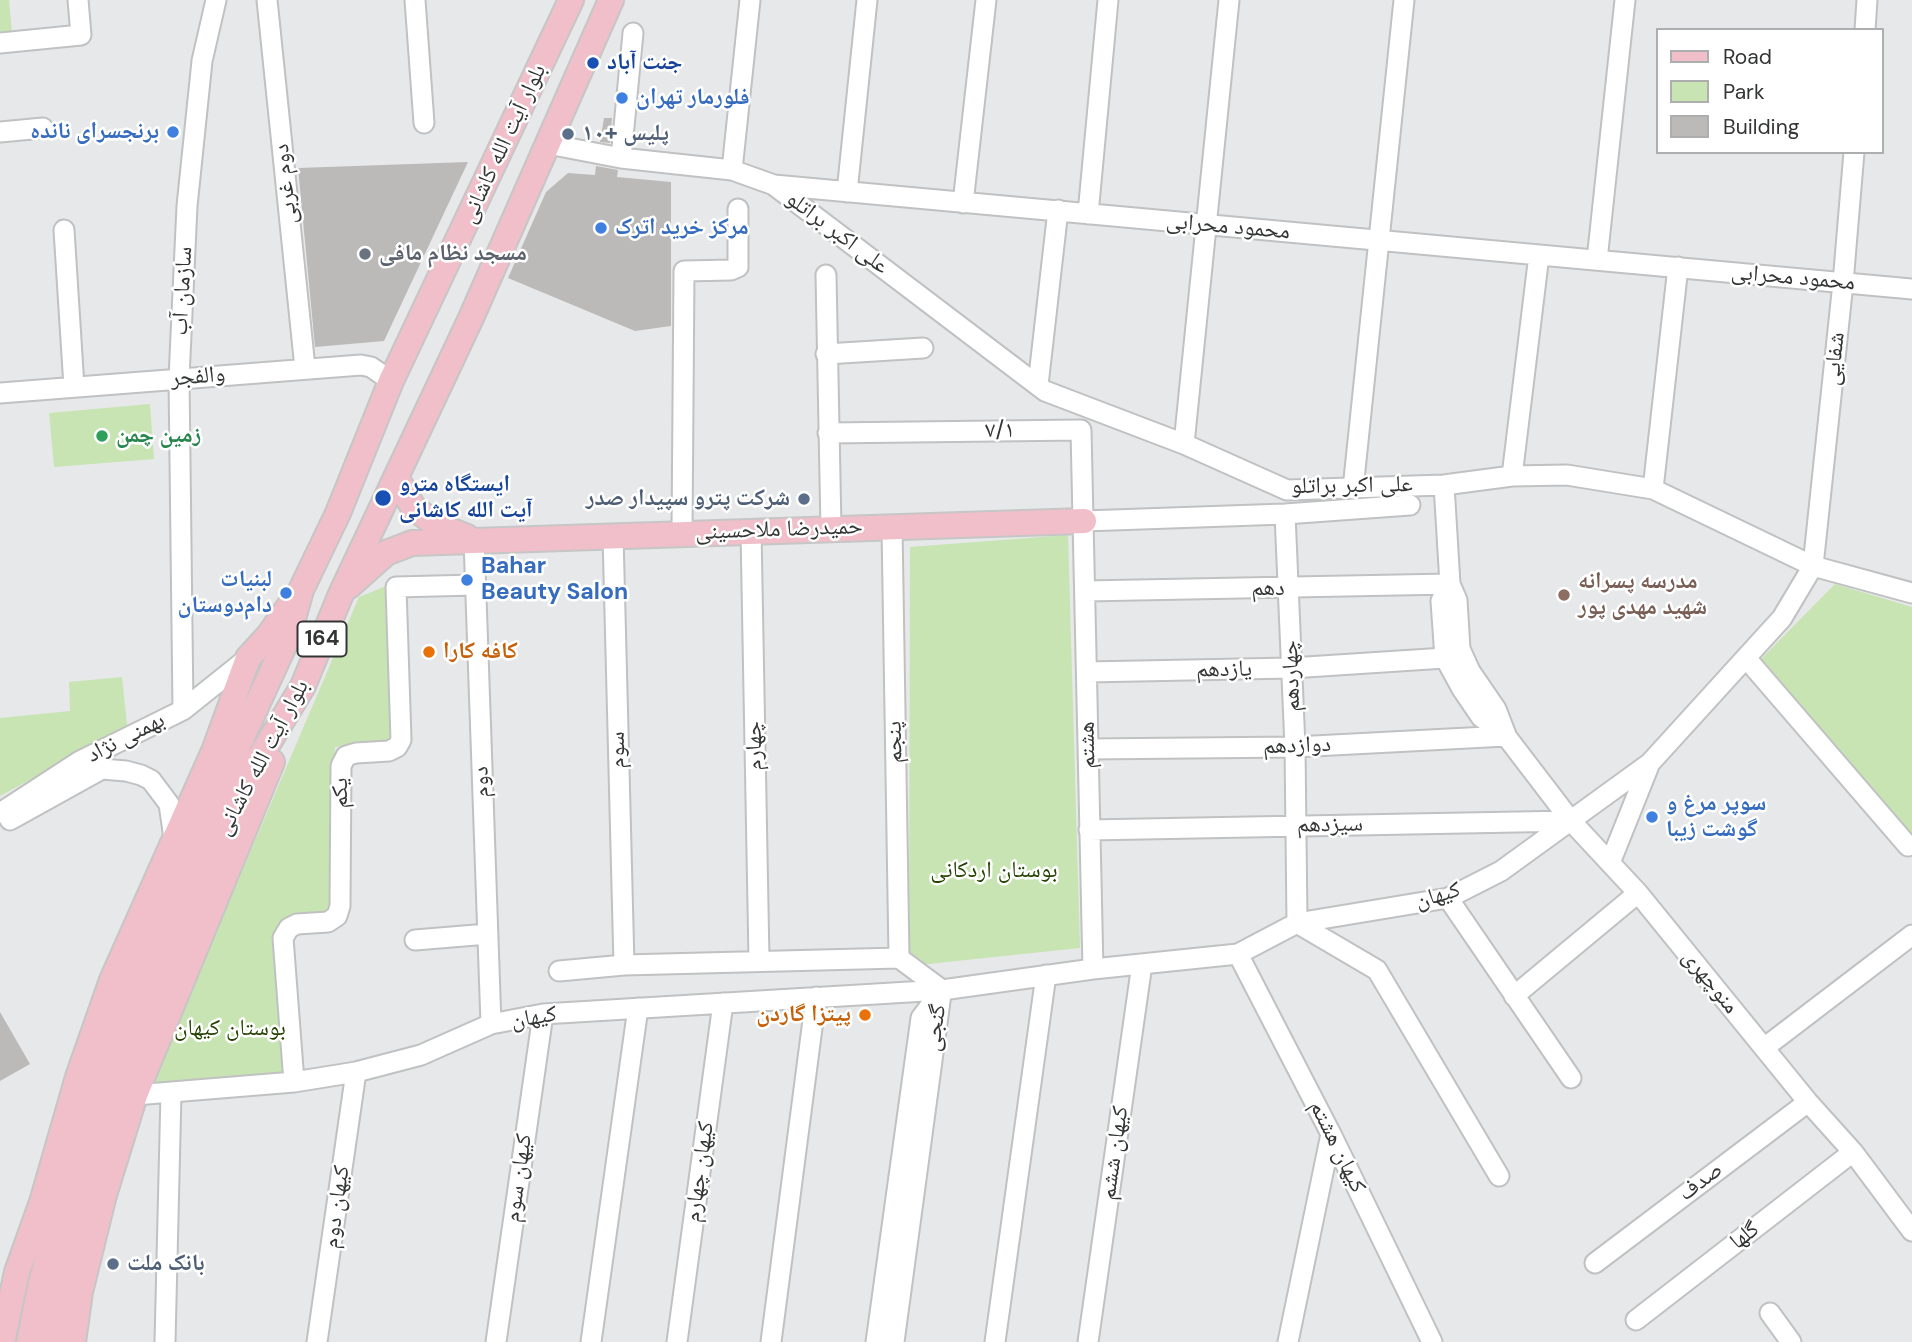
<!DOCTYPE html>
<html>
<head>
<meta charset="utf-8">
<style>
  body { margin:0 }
  #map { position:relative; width:1912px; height:1342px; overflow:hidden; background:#e7e8e9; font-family:"DM Sans",sans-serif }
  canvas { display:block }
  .legend { position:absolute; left:1656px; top:28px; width:228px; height:126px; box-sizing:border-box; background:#fff; border:2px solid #adaeae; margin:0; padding:9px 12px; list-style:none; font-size:21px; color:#333434 }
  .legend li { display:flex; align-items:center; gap:14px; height:35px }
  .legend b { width:35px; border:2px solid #adaeae }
</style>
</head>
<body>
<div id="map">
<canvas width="1912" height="1342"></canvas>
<ul class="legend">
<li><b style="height:9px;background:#f0bfca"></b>Road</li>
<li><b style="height:19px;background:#c7e4b2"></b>Park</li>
<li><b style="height:19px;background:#bbbab9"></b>Building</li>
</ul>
</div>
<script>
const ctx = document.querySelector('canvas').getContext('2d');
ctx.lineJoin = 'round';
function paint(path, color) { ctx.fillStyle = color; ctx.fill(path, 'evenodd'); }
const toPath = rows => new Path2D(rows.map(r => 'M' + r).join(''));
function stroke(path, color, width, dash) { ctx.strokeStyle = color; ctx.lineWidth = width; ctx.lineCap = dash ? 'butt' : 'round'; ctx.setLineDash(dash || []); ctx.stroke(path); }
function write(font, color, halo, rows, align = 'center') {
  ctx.font = font + ' "DM Sans","Noto Naskh Arabic",sans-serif'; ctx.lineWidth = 5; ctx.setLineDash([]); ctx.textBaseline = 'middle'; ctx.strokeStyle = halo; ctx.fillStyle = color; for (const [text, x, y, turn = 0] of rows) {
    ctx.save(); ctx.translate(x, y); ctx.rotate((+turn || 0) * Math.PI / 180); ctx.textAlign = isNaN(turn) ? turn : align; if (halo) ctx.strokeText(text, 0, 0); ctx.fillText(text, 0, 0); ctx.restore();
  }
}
paint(toPath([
  [0,0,9,0,12,34,0,35],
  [150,404,154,459,54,467,49,413],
  [1068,535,1080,948,909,966,910,547],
  [1835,584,1912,607,1912,842,1759,661],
  [389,585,393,740,335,747,331,914,277,925,287,1078,149,1089,359,597],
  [122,677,127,725,85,750,0,796,0,718,70,711,69,682]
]), '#c7e4b2');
paint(toPath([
  [604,118,612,118,610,143,600,142],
  [468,162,384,341,315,347,298,168],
  [596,166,618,170,617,177,671,182,671,326,635,331,508,278,546,192,568,173,595,175],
  [0,1012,30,1064,0,1081]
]), '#bbbab9');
const minor = toPath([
  [267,0,305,368],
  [415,0,424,123],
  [1865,30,1867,0],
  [0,43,81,35,78,0],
  [0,132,43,128],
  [548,144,621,158,732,170,774,185,1912,289],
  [621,158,633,33],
  [732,170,750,0],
  [775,186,1045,391,1184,444,1287,490,1444,485,1512,476,1567,475,1653,489,1813,566,1912,593],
  [847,192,867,0],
  [963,203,986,0],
  [1088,214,1108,0],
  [64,230,74,387],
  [1597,260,1625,0],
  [826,275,831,529],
  [826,354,923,348],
  [1038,385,1058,210],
  [0,393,361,365,371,367,391,381],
  [828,433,1081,430,1093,969],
  [1184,444,1229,0],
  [1512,476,1539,255],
  [1444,485,1450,584,1457,600,1460,649,1470,671,1496,709,1506,735],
  [1353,489,1404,0],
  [1653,489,1678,267],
  [1285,514,1295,747,1297,923],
  [1084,521,1285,514,1410,505],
  [892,527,899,958],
  [751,531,759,960],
  [682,533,684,271,731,270,738,267,738,209],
  [613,535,624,965],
  [474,540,491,1024],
  [1450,584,1441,601,1445,658,1462,689,1481,717,1506,736,1571,821,1638,893,1808,1102,1853,1152,1912,1231],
  [1085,591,1450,584],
  [1746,658,1908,846],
  [1087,672,1291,668,1445,658],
  [183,710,179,378,187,206,202,61,216,0],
  [1088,749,1295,747,1506,736],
  [0,813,80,761,183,710,248,658],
  [10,820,102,769,126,771,141,775,151,780,169,804,174,838],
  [1089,830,1571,821],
  [1610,863,1650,763],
  [1448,898,1571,1078],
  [1297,923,1377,970,1499,1176],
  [415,940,488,934],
  [1238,954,1331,1134,1432,1342],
  [559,971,624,965,899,958,942,990],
  [1514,996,1638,893],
  [1764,1048,1912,935],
  [294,1082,283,938,289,928,297,924,328,922,337,916,340,906,341,766,346,756,356,753,389,751,397,747,401,740,396,587,475,585],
  [135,1095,294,1082,356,1072,421,1055,491,1024,543,1014,942,990,1093,969,1238,954,1297,923,1448,898,1501,871,1650,763,1782,618,1813,566,1843,283,1854,152],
  [1595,1263,1808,1102],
  [1770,1313,1791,1342],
  [1636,1320,1853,1152],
  [165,1342,171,1093],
  [317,1342,356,1072],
  [496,1342,543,1014],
  [591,1342,638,1008],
  [677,1342,723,1003],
  [771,1342,816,997],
  [876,1342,921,1018,942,990],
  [894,1342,941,994],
  [995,1342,1046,975],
  [1088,1342,1142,964],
  [1288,1342,1331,1134]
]);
const major = toPath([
  [397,479,413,507,435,524,467,537],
  [349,586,386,553,412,543,1084,521],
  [2,1342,17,1272,42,1202,78,1077,112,980,214,751,248,658,269,635,290,605],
  [29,1342,41,1283,69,1177,99,1080,131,991,184,864,288,637,301,590,338,513,391,381,571,0],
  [50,1342,61,1287,86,1190,119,1086,154,987,249,775,303,686,341,594,471,318,611,0],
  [73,1342,80,1292,104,1195,135,1095,272,762]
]);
stroke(minor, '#c0c1c2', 23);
stroke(major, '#c6c6c6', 28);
stroke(minor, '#fff', 19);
stroke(major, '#f0bfca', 24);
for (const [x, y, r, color] of [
  [593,63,7,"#1a4fb4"],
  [622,98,7,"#3f7fe0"],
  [173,132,7,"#3f7fe0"],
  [568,134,7,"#5c6f8a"],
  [601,228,7,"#3f7fe0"],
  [365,254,7,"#6b7280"],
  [102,436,7,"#2e9e5b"],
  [383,498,9,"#1a4fb4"],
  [804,499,7,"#5c6f8a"],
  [467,580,7,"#3f7fe0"],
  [286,593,7,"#3f7fe0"],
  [1564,595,7,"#8d6e63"],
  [429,652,7,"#e8710a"],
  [1652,817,7,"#3f7fe0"],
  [865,1015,7,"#e8710a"],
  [113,1264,7,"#5c6f8a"]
]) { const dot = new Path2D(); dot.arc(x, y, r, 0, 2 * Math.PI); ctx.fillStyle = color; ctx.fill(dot); stroke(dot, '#fff', 2.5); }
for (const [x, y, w] of [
  [322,639,49]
]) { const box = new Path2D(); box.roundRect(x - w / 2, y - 17.5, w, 35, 5); ctx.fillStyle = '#fff'; ctx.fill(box); stroke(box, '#333434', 2); }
write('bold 21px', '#333434', null, [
  ["164",322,639]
]);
write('bold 23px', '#164399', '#fff', [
  ["جنت آباد",607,63],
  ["ایستگاه مترو",399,485],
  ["آیت الله کاشانی",399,511]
], 'left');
write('bold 23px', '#366cbe', '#fff', [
  ["فلورمار تهران",636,98],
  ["برنجسرای نانده",159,132,"right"],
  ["مرکز خرید اترک",615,228],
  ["Bahar",481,567],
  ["Beauty Salon",481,593],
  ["لبنیات",272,580,"right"],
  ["دام‌دوستان",272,606,"right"],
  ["سوپر مرغ و",1666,804],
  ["گوشت زیبا",1666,830]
], 'left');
write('bold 23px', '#4e5e75', '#fff', [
  ["پلیس +۱۰",582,134],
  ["شرکت پترو سپیدار صدر",790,499,"right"],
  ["بانک ملت",127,1264]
], 'left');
write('23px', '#333434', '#fff', [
  ["بلوار آیت الله کاشانی",504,144,-65],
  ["دوم غربی",286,184,-96],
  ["محمود محرابی",1228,227,5],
  ["علی اکبر براتلو",837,233,37],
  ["محمود محرابی",1793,278,5],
  ["سازمان آب",183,291,-87],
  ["شفایی",1835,359,-84],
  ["والفجر",198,377,-5],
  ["۷/۱",1000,431,-1],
  ["علی اکبر براتلو",1352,486,-1],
  ["حمیدرضا ملاحسینی",779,530,-2],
  ["دهم",1268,589,-1],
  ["یازدهم",1224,670,-1],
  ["چهاردهم",1292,676,-92],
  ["بهمنی نژاد",126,738,-27],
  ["پنجم",895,742,-91],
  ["هشتم",1088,745,-91],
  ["چهارم",755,746,-91],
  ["دوازدهم",1297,746,-2],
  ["سوم",618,750,-91],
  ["بلوار آیت الله کاشانی",263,758,-62],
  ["دوم",482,782,-92],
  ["یکم",341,793,-90],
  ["سیزدهم",1330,825,-1],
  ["کیهان",1438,896,-16],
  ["منوچهری",1710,982,51],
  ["کیهان",534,1018,-9],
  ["گنجی",936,1028,-82],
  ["کیهان هشتم",1337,1147,64],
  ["کیهان ششم",1115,1153,-82],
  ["کیهان چهارم",700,1172,-82],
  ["کیهان سوم",519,1178,-82],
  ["صدف",1701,1182,-37],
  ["کیهان دوم",337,1207,-82],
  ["گلها",1745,1236,-38]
]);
write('bold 23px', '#5b616d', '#fff', [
  ["مسجد نظام مافی",379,254]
], 'left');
write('bold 23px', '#27864d', '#fff', [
  ["زمین چمن",116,436]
], 'left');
write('bold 23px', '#785e54', '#fff', [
  ["مدرسه پسرانه",1578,582],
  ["شهید مهدی پور",1578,608]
], 'left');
write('bold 23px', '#c56008', '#fff', [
  ["کافه کارا",443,652],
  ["پیتزا گاردن",851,1015,"right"]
], 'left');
write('23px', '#244200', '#fff', [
  ["بوستان اردکانی",994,871],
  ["بوستان کیهان",230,1029]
]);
</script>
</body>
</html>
